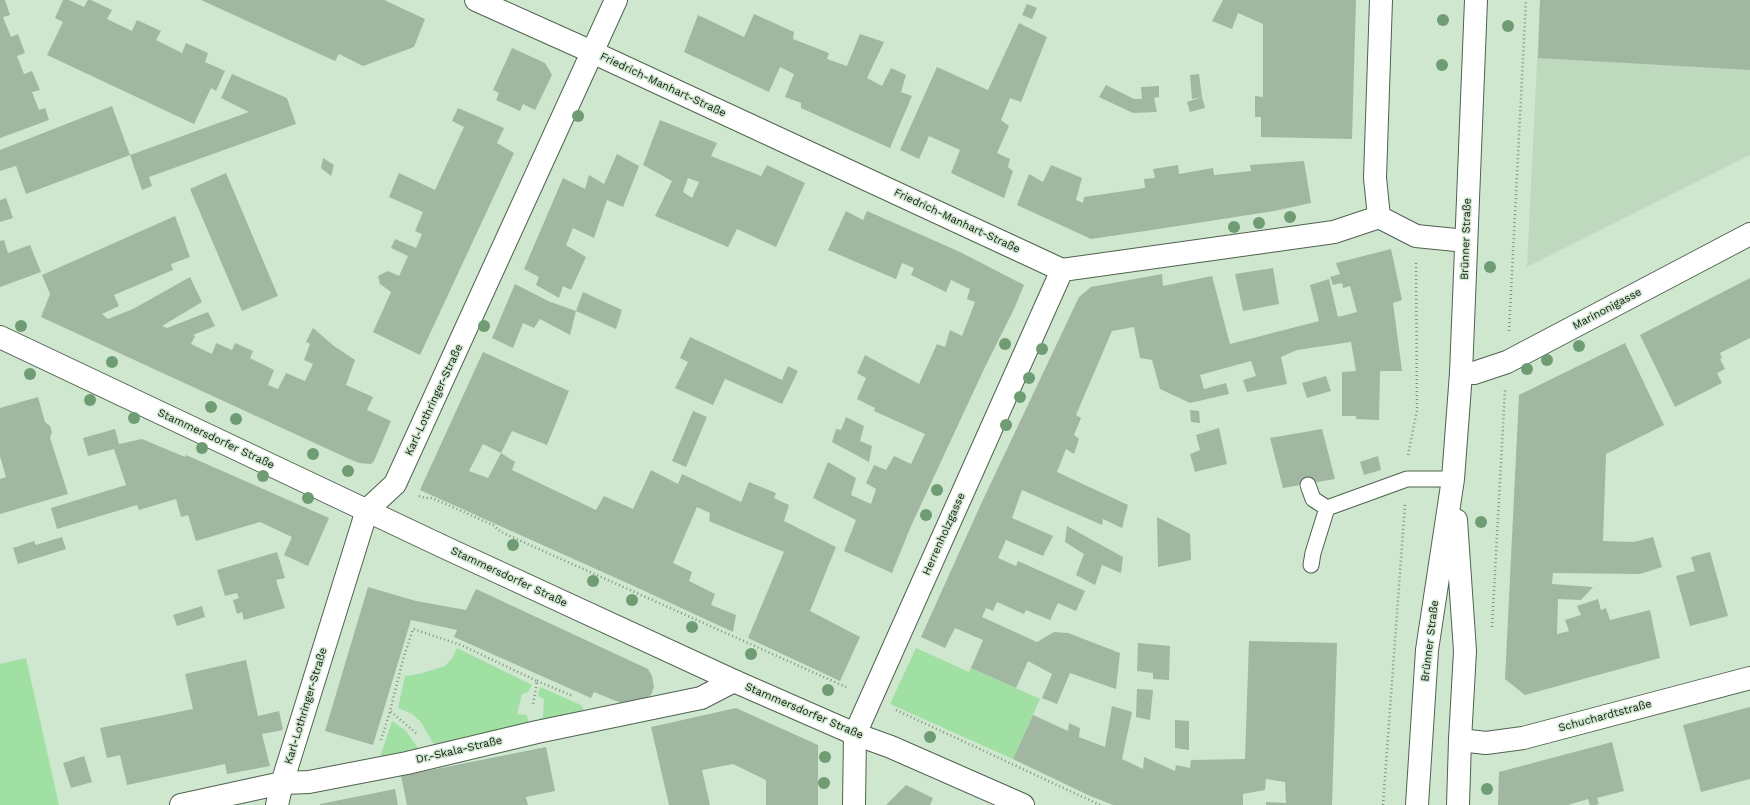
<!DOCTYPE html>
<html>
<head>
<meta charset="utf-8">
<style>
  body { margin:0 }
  canvas { display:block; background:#cfe6cf }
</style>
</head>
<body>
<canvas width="1750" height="805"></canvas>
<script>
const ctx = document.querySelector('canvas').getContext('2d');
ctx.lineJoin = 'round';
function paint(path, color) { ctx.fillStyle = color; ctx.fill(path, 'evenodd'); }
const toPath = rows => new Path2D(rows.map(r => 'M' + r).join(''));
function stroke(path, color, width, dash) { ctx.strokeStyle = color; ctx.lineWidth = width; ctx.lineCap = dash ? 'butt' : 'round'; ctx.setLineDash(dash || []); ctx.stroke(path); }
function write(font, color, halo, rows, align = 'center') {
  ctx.font = font + ' "Work Sans",sans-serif'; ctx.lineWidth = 3; ctx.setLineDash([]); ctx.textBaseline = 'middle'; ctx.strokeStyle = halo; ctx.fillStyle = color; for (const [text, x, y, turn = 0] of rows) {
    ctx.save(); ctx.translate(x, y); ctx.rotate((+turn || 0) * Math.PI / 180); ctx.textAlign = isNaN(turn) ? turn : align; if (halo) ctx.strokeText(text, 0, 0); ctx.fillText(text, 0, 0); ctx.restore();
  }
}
paint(toPath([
  [1540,0,1750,0,1750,155,1527,267]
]), '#bed9be');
paint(toPath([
  [457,648,532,685,528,692,522,694,517,714,527,715,529,725,440,745,433,743,421,722,412,714,398,708,405,676,419,674,445,666,453,657],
  [916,648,969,672,971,668,1040,699,1013,759,890,704],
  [26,658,59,805,0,805,0,664],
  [540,687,581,705,585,712,538,725,539,719,543,717,544,699,538,696],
  [392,721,405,730,421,752,379,760]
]), '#a0e0a2');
paint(toPath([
  [0,0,5,0,10,15,3,17,11,37,18,34,25,53,17,56,24,74,32,71,40,90,32,92,39,110,45,108,49,120,0,138],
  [63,0,69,0,84,7,88,0,91,0,112,10,107,19,132,31,137,20,161,31,156,40,182,53,186,43,208,53,205,62,225,71,216,91,211,88,194,124,47,55,63,22,55,18],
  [201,0,384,0,425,19,414,47,363,66,339,54,335,61],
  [1223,0,1356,0,1352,139,1261,137,1261,117,1255,117,1255,96,1263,97,1263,24,1238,13,1232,29,1212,21],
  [1540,0,1750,0,1750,70,1538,58],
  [1027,4,1037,8,1032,19,1022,15],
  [754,14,794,32,793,39,829,53,827,59,847,66,860,34,884,42,867,78,882,86,891,68,900,72,906,75,901,92,912,96,890,148,801,108,801,103,785,97,794,74,780,67,769,92,684,52,698,15,744,37],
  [1019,23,1047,37,1021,102,1010,98,1001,120,1009,126,997,153,1010,159,1008,167,1013,171,1004,198,951,173,960,150,929,136,919,159,900,150,937,67,988,90],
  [512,48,545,63,552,75,535,110,523,104,520,111,496,100,499,93,493,90],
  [232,74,287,98,296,124,149,177,152,186,142,190,130,155,249,112,221,98],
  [1199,74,1202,97,1192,99,1190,75],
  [1106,85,1134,99,1142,99,1141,87,1159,86,1159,97,1154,98,1157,112,1133,113,1099,97],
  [1202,97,1205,108,1190,112,1187,102],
  [112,106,130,155,26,194,16,166,0,171,0,150],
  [458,108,504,128,497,143,514,153,420,355,373,332,391,292,380,284,378,276,388,271,399,276,408,256,391,248,395,239,416,248,422,234,415,231,423,212,389,197,399,173,435,190,464,127,452,121],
  [660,120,717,143,711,156,761,176,767,165,805,183,776,247,737,229,728,247,655,216,672,181,643,165],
  [688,178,699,182,692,198,683,192],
  [617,154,639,166,623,207,607,200,594,238,573,228,566,245,586,257,571,290,563,286,559,298,536,285,539,277,524,269,563,178,585,189,589,175,604,184],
  [323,158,334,165,331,176,321,168],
  [1304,161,1311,203,1274,211,1152,230,1091,239,1017,205,1029,174,1043,182,1051,165,1082,178,1076,200,1083,203,1084,197,1145,188,1144,179,1155,178,1153,169,1178,165,1179,174,1213,168,1214,175,1251,171,1250,165],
  [226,173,278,296,242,311,190,189],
  [6,198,13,218,0,222,0,200],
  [846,211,863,220,867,211,960,252,1024,285,1014,309,985,367,911,526,892,573,844,551,856,520,813,498,828,462,856,478,851,495,871,504,876,489,866,483,874,465,886,470,894,456,911,464,925,434,874,411,875,408,857,399,866,378,857,373,865,355,919,384,937,344,945,347,950,330,962,336,975,302,967,299,970,289,951,280,946,292,911,275,914,268,902,263,896,279,828,250],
  [175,216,190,257,171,264,173,270,114,295,119,306,102,314,108,319,133,309,190,277,202,302,162,326,167,328,208,312,215,326,193,335,195,336,191,344,212,354,216,343,232,350,235,343,253,351,250,358,274,370,268,385,278,389,286,373,305,381,313,364,304,360,310,344,306,342,313,328,334,346,355,360,346,385,373,397,367,410,391,421,374,461,371,464,359,463,345,457,41,317,50,294,42,275],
  [4,240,8,253,30,245,41,272,0,287,0,241],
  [1391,249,1402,300,1393,303,1402,371,1380,371,1379,420,1356,419,1356,416,1342,416,1342,372,1356,371,1351,342,1297,350,1281,357,1287,384,1247,392,1243,380,1256,376,1251,361,1200,375,1204,389,1226,383,1229,394,1190,403,1160,389,1152,360,1140,358,1134,327,1112,331,1076,415,1081,418,1074,435,1079,439,1074,454,1066,449,1057,472,1128,505,1122,528,1103,519,1102,525,1022,490,1012,518,1053,536,1043,556,1006,540,998,558,1016,566,1018,561,1085,591,1076,611,1058,603,1050,620,1026,610,1024,614,997,602,993,611,986,608,982,617,1037,642,1054,632,1068,633,1120,653,1116,689,1070,673,1057,704,1042,698,1052,674,1028,661,1016,688,971,668,983,640,955,628,945,648,921,637,981,504,1079,297,1091,287,1162,274,1163,286,1212,276,1230,344,1319,321,1310,285,1329,279,1338,317,1357,312,1350,286,1343,288,1342,283,1333,285,1330,277,1340,274,1336,263],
  [1273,268,1279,304,1243,311,1235,274],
  [1750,278,1750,338,1720,353,1722,358,1720,359,1725,369,1717,373,1722,383,1675,407,1640,335],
  [515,284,548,301,576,311,570,335,540,319,534,328,523,323,513,348,492,338],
  [583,292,622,310,616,329,576,311],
  [690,337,782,380,788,366,798,371,782,404,725,379,713,405,675,388,688,362,680,358],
  [1625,343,1664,425,1606,454,1603,541,1634,542,1653,537,1662,567,1640,574,1553,573,1552,584,1593,587,1581,600,1558,599,1557,634,1569,631,1565,620,1581,615,1577,606,1598,599,1601,610,1606,608,1610,620,1650,610,1660,658,1525,695,1505,679,1519,395],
  [483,352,569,391,547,445,512,431,501,453,483,444,469,471,488,478,501,453,515,462,512,470,596,510,604,496,633,509,651,470,678,484,682,474,741,502,749,482,776,493,774,498,789,505,784,521,836,547,810,611,860,637,840,681,748,638,784,552,709,521,710,513,697,507,673,563,692,572,689,581,715,594,711,605,736,615,733,632,636,587,420,490],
  [1326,376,1331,391,1307,398,1302,383],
  [38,397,45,422,50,426,52,432,50,438,68,494,0,514,0,479,6,477,0,456,0,408],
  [1190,410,1199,411,1200,423,1191,422],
  [693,411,707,417,686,467,672,461],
  [846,417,864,426,860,441,872,446,869,462,832,442,836,429,841,430],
  [1219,428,1227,464,1195,472,1190,454,1200,450,1196,435],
  [115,429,119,444,142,439,185,457,186,455,329,518,308,566,284,555,292,537,260,522,196,541,188,515,181,517,176,499,139,510,137,505,57,529,51,508,126,485,114,449,88,456,83,438],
  [1322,429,1335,479,1283,488,1270,438],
  [1378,456,1381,470,1364,475,1360,462],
  [1157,517,1190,534,1191,560,1158,567],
  [1067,526,1123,557,1121,573,1102,565,1095,585,1076,575,1084,554,1065,542],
  [62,537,66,549,18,564,13,548,34,541,36,545],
  [277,552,285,578,276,580,285,608,244,620,242,612,237,614,233,600,239,598,237,593,225,596,217,570],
  [1710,552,1728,616,1690,626,1676,576,1695,571,1691,557],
  [368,587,416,601,466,610,476,589,648,669,652,676,654,687,651,695,641,701,629,701,626,705,594,692,591,698,454,637,457,630,411,620,373,745,325,731],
  [202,606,205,617,177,626,173,615],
  [1249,641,1337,643,1332,805,1266,805,1266,802,1286,803,1285,782,1266,779,1265,790,1243,794,1243,805,1113,805,1088,795,1013,759,1033,715,1068,731,1069,723,1080,728,1079,737,1105,747,1112,706,1132,712,1122,759,1143,769,1144,757,1175,771,1176,765,1190,768,1191,760,1245,759],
  [1138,643,1170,646,1169,680,1153,679,1153,673,1137,671],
  [246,660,258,716,279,711,283,730,262,734,270,766,227,774,225,764,127,785,120,755,107,758,100,728,193,709,185,674],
  [1137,689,1153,690,1150,720,1136,717],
  [1750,707,1750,779,1701,792,1683,725],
  [736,708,818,745,818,805,766,805,766,780,733,764,702,770,710,805,669,805,651,727],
  [1175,720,1189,721,1189,750,1175,748],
  [1612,742,1624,791,1597,798,1599,804,1595,805,1590,805,1588,799,1568,805,1498,805,1499,772],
  [546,747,555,791,526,797,528,805,407,805,401,776],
  [84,756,92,782,71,788,63,763],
  [906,785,933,798,930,805,886,805],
  [395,789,398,805,320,805,320,804]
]), '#a1b7a1');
const lane = toPath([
  [1308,485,1313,499,1327,508],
  [1311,565,1313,553,1327,508,1407,479,1453,479]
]);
const street = toPath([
  [476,0,592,52,1062,270,1334,232,1379,217,1416,236,1466,241],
  [1379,217,1375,178,1381,0],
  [1461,373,1474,373,1507,362,1750,234],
  [1460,740,1486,743,1523,738,1750,678],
  [181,805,282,783,309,782,407,763,537,732,701,698,734,681],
  [277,805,282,783,367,510,395,484,616,0],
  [854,805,855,734,1062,270]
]);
const secondary = toPath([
  [0,337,446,548,734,681,855,734,891,747,1023,805]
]);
const primary = toPath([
  [1456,520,1465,651,1460,740,1458,805],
  [1417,805,1427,650,1453,479,1461,373,1476,0]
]);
stroke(lane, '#4f634f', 17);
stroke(street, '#4f634f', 24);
stroke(secondary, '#4f634f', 24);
stroke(primary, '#4f634f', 24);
stroke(toPath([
  [1509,331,1526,0],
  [1408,455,1417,410,1416,263],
  [419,496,425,498,432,498,493,525,501,532,846,687],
  [1492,627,1505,390],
  [537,681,573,696],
  [896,710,1100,805],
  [416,733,390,711,404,656,413,629,461,645,537,681,533,705],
  [381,740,390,711],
  [1383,805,1405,504]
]), '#809180', 2.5, [1, 3]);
stroke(lane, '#fff', 15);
stroke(street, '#fff', 22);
stroke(secondary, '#fff', 22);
stroke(primary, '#fff', 22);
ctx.fillStyle = '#6f9c73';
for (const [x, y] of [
  [1443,20],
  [1508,26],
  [1442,65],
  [578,116],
  [1290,217],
  [1259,223],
  [1234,227],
  [1490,267],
  [21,326],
  [484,326],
  [1005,344],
  [1579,346],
  [1042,349],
  [1547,360],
  [112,362],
  [1527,369],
  [30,374],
  [1029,378],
  [1020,397],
  [90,400],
  [211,407],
  [134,418],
  [236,419],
  [1006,425],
  [202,448],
  [313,454],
  [348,471],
  [263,476],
  [937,490],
  [308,498],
  [926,515],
  [1481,522],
  [513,545],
  [593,581],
  [632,600],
  [692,627],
  [751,654],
  [828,690],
  [930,737],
  [825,757],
  [824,783],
  [1487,789]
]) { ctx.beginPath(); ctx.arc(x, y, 6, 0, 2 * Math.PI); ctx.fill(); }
write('11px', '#141c14', '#cfe6cf', [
  ["Friedrich-Manhart-Straße",663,85,25],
  ["Friedrich-Manhart-Straße",957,221,25],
  ["Brünner Straße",1466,239,-88],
  ["Marinonigasse",1607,309,-28],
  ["Karl-Lothringer-Straße",434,400,-65],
  ["Stammersdorfer Straße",216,439,25],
  ["Herrenholzgasse",944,534,-66],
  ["Stammersdorfer Straße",509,577,25],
  ["Brünner Straße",1430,641,-83],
  ["Karl-Lothringer-Straße",306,706,-73],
  ["Stammersdorfer Straße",804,711,23],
  ["Schuchardtstraße",1605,716,-15],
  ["Dr.-Skala-Straße",459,750,-13]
]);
</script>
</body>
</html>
